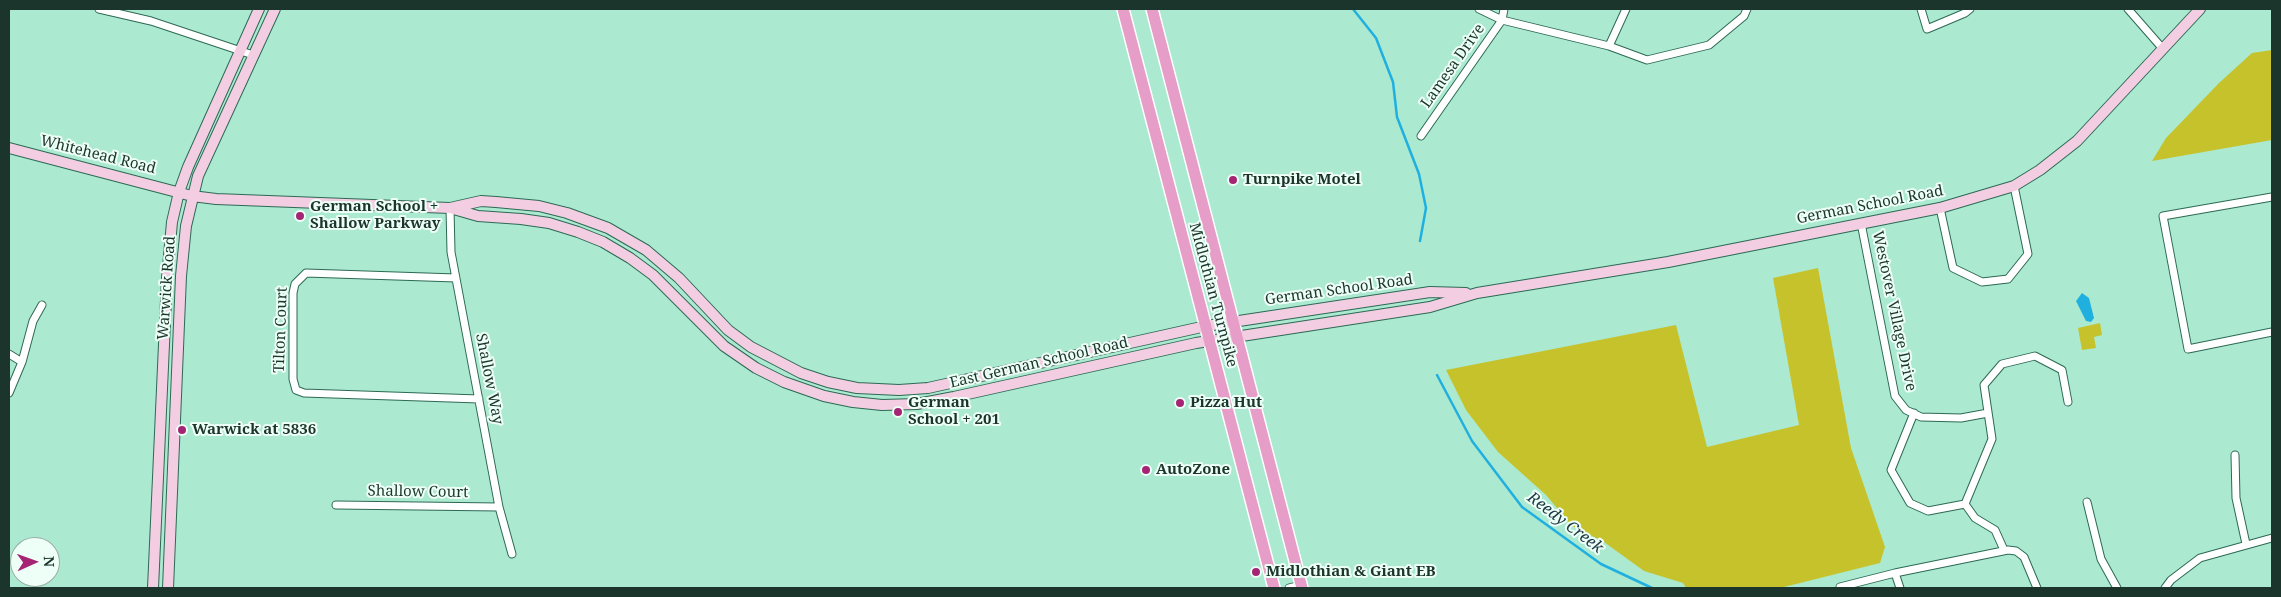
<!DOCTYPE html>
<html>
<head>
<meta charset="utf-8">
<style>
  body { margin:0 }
  #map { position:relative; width:2281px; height:597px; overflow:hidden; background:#abe9d0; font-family:"Noto Serif",serif }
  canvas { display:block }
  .frame { position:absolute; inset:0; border:10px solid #1c352c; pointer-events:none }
  .north { position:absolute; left:10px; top:537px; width:50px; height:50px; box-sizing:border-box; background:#edfff7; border:1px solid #99aea6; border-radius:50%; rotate:88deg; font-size:14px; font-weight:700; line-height:20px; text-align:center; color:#1c352c }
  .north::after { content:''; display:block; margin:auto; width:18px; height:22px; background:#a52474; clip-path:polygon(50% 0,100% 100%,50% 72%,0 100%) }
</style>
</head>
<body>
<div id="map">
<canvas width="2281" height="597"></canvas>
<div class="frame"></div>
<div class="north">N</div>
</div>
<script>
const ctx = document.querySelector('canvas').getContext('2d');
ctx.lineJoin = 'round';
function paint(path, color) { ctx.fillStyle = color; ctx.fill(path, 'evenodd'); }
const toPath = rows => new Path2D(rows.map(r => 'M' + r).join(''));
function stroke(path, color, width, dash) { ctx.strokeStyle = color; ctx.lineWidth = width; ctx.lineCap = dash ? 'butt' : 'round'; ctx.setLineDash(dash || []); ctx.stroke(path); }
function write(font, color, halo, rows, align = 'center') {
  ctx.font = font + ' "Noto Serif",serif'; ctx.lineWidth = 4; ctx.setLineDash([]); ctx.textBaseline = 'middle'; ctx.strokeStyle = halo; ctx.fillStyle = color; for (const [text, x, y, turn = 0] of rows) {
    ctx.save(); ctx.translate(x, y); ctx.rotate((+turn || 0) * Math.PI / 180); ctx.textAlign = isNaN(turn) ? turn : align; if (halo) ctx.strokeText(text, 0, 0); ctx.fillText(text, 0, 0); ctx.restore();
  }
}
paint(toPath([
  [2272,50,2272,140,2152,161,2166,138,2219,83,2252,53],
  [1818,268,1851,448,1885,547,1880,563,1780,588,1686,588,1683,583,1644,571,1604,542,1572,526,1546,495,1498,452,1466,410,1446,370,1676,325,1707,447,1799,425,1773,278],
  [2100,323,2102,335,2094,337,2096,348,2082,350,2078,328]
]), '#c6c22c');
paint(toPath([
  [2082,293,2089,298,2094,318,2091,322,2086,321,2076,301]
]), '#20b0e0');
stroke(toPath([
  [1353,9,1376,38,1393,82,1397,117,1419,174,1426,208,1420,241],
  [1437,375,1472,441,1522,507,1601,564,1652,588]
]), '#20b0e0', 2.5);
const street = toPath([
  [99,9,151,21,253,55],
  [1479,9,1502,20,1609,46,1647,60,1709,45,1744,16,1747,9],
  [1921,9,1927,29,1965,13,1970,9],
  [2128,9,2163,49],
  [1609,46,1626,9],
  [1421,136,1502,20,1504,9],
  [2272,197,2163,216,2188,349,2272,332],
  [450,208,451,252,499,507,512,554],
  [1940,208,1953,268,1982,282,2008,279,2028,254,2014,186],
  [1861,223,1895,396,1906,410,1921,417,1961,418,1988,413],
  [456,278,306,273,295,284,293,293,293,379,296,390,304,393,479,399],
  [9,354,22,362],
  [9,393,22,362,33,321,42,305],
  [1914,413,1891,470,1910,503,1928,511,1965,504,1992,439,1984,385,2002,364,2035,356,2062,370,2068,402],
  [2235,455,2236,498,2246,544],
  [2087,502,2101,559,2117,588],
  [1965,504,1975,518,1995,530,2004,550],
  [336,505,499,507],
  [1840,587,1895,573],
  [1289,588,1301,585],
  [1900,588,1895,573,2008,550,2016,551,2024,557,2037,588],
  [2165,588,2171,580,2200,558,2272,538]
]);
const secondary = toPath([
  [9,148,192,196,216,199,450,208,481,201,496,202,539,206,567,213,608,228,646,250,679,278,728,330,751,347,801,373,828,382,857,388,899,390,928,388,1206,326,1430,292,1466,293],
  [450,208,478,216,521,219,549,223,578,232,603,242,630,258,653,275,724,346,756,368,784,382,824,396,853,402,882,405,917,404,954,397,1196,343,1430,307,1477,293,1668,262,1940,208,2014,186,2040,170,2077,141,2200,9],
  [153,588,167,278,172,222,179,192,188,167,259,9],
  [168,588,181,276,186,226,198,176,275,9]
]);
const primary = toPath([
  [1123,9,1274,588],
  [1152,9,1302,588]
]);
stroke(street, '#2d6954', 9);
stroke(secondary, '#2d6954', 12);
stroke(primary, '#fff', 14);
stroke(street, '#fff', 7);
stroke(secondary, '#f3cee3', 10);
stroke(primary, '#e69dc7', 11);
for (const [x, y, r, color] of [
  [1233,180,5,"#a52474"],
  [300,216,5,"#a52474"],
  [1180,403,5,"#a52474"],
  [898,412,5,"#a52474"],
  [182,430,5,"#a52474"],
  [1146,470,5,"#a52474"],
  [1256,572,5,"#a52474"]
]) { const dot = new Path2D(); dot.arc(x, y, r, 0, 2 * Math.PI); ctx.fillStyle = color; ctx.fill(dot); stroke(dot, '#edfff7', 2); }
write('15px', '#1c352c', '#edfff7', [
  ["Lamesa Drive",1453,66,-55],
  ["Whitehead Road",98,155,14],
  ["German School Road",1870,205,-11],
  ["Warwick Road",167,288,-86],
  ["German School Road",1339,290,-8],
  ["Midlothian Turnpike",1213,295,75],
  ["Westover Village Drive",1894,311,78],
  ["Tilton Court",281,330,-88],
  ["East German School Road",1039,363,-13],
  ["Shallow Way",489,379,79],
  ["Shallow Court",418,492,1]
]);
write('bold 15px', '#1c352c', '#edfff7', [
  ["Turnpike Motel",1243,180],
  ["German School +",310,207],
  ["Shallow Parkway",310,224],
  ["German",908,403],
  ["School + 201",908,420],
  ["Pizza Hut",1190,403],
  ["Warwick at 5836",192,430],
  ["AutoZone",1156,470],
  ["Midlothian & Giant EB",1266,572]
], 'left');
write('italic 16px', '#1d3844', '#edfff7', [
  ["Reedy Creek",1565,523,37]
]);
</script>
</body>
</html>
